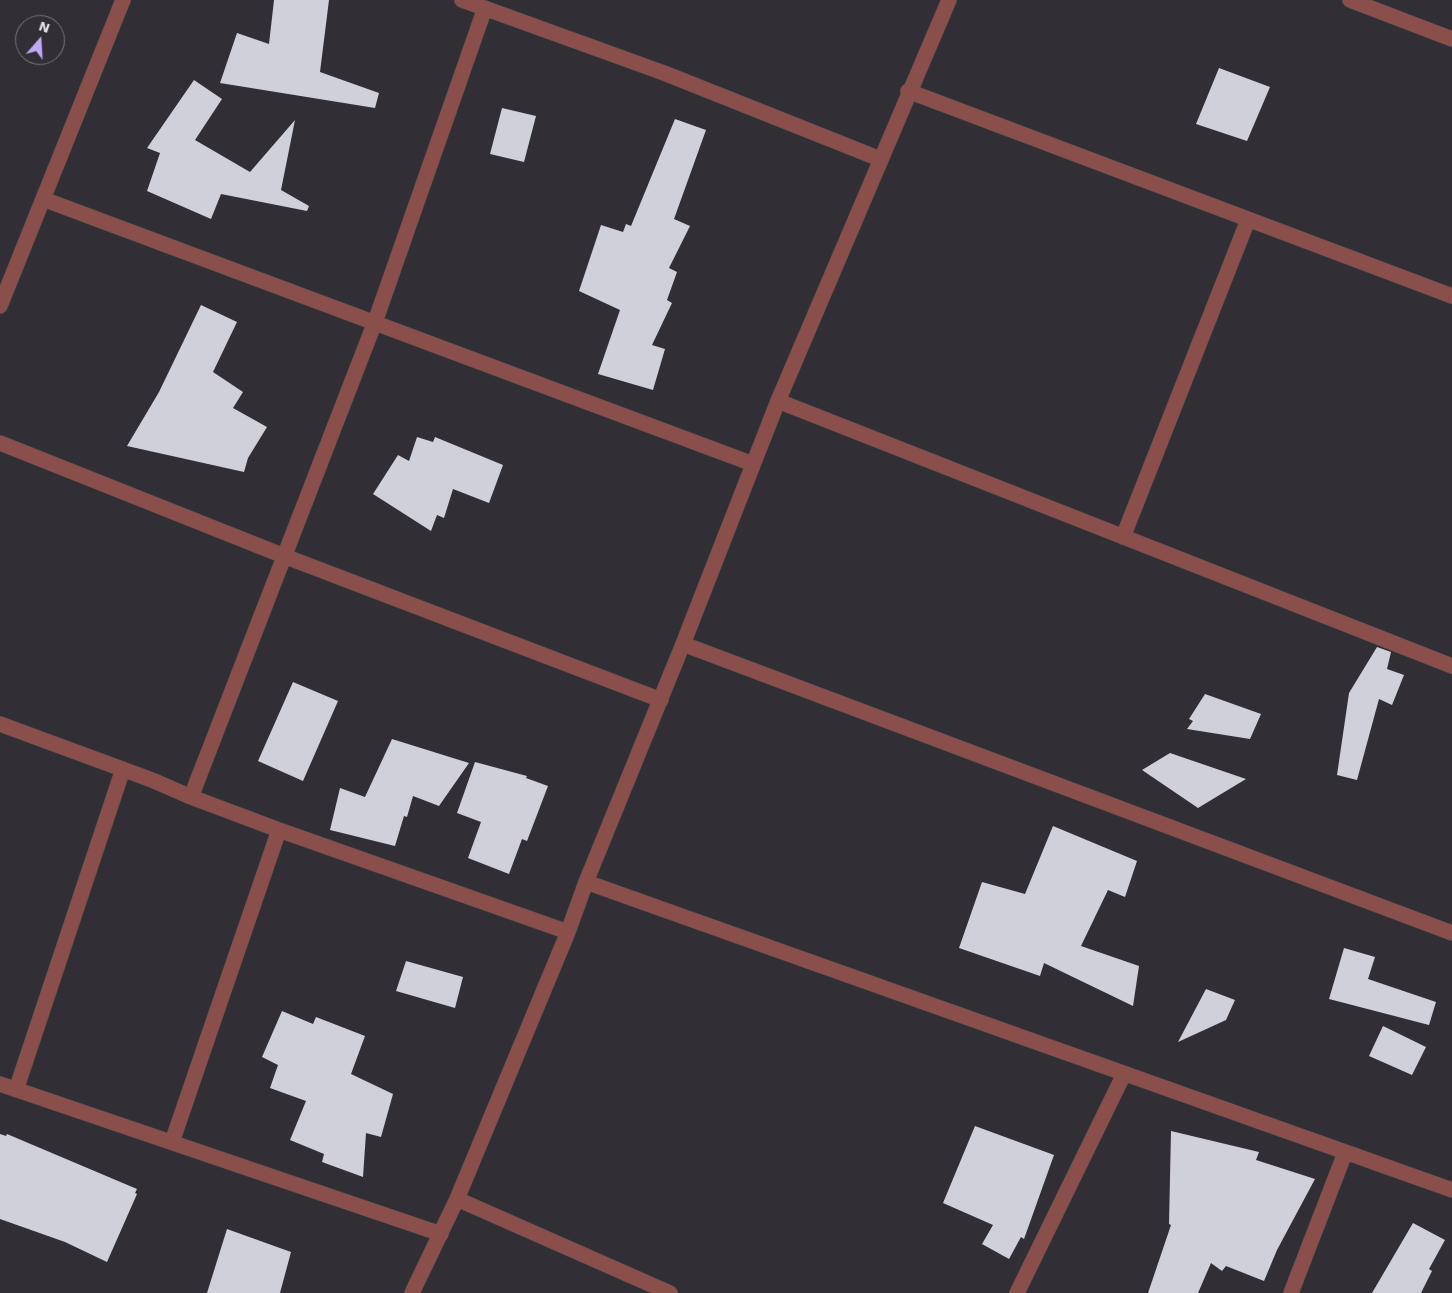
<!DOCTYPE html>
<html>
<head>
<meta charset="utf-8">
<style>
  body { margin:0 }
  #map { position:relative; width:1452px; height:1293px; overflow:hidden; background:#312e35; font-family:"Work Sans",sans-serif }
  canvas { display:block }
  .north { position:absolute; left:15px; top:15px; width:50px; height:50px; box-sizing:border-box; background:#312e35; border:1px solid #79767c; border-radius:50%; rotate:19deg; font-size:14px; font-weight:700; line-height:20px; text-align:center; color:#e4e2e6 }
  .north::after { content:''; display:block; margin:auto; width:18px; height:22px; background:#bfa9f4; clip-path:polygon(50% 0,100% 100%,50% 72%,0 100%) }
</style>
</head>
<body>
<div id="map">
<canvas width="1452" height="1293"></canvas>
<div class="north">N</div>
</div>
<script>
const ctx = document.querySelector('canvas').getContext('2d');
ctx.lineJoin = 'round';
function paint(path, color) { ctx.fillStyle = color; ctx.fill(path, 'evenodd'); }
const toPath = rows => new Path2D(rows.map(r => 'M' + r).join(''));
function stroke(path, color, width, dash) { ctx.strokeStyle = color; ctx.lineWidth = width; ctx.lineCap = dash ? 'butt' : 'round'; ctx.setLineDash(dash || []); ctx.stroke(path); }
paint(toPath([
  [274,0,329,0,320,72,379,93,375,108,220,83,237,33,269,44],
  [1219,68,1270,87,1247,141,1196,124],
  [194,80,222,99,195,140,250,172,295,120,281,190,309,206,307,211,221,194,211,219,147,191,160,153,147,148],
  [502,108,536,116,524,162,490,154],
  [675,119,706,130,674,219,690,226,669,268,677,272,667,300,672,303,652,345,665,349,653,390,598,374,620,310,579,291,601,225,623,232,626,224,631,226],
  [201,305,237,322,213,372,243,392,233,408,267,427,248,458,244,472,127,446,159,392],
  [417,437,433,442,435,437,503,465,489,503,453,489,444,518,437,515,431,531,373,494,398,455,409,461],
  [1377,647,1391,652,1387,669,1404,675,1392,705,1379,699,1357,780,1337,775,1349,693],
  [293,682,338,701,303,781,258,761],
  [1205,694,1261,714,1250,739,1187,729,1193,721,1189,719],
  [392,739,469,763,439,806,413,796,407,817,404,816,395,846,330,830,340,788,365,797],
  [1170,753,1246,779,1198,808,1142,770],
  [475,762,527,776,526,778,548,786,527,841,522,839,509,874,468,858,481,822,457,813],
  [1053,826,1137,861,1125,897,1108,890,1081,946,1139,966,1133,1006,1044,963,1040,976,959,948,982,882,1025,894],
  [1344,948,1375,957,1368,979,1436,1002,1429,1025,1329,999],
  [406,961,463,977,455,1008,396,991],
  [1206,989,1235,1000,1226,1020,1178,1042],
  [282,1011,313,1024,316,1017,365,1036,351,1074,393,1094,381,1137,366,1133,363,1177,322,1162,324,1154,290,1140,306,1101,270,1088,278,1065,262,1057],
  [1383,1026,1426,1047,1412,1075,1369,1056],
  [975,1126,1054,1155,1024,1239,1021,1237,1009,1259,982,1244,993,1225,943,1203],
  [1171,1131,1259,1152,1256,1160,1315,1179,1277,1250,1264,1281,1226,1266,1222,1271,1211,1263,1198,1293,1148,1293,1171,1225,1169,1224],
  [0,1134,6,1136,7,1134,137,1189,135,1193,137,1194,107,1262,65,1242,0,1219],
  [1413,1223,1445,1240,1429,1269,1432,1271,1421,1293,1372,1293],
  [227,1229,291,1252,280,1293,207,1293]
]), '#d0d0da');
const street = toPath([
  [462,0,664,73,880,159],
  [1350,0,1452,39],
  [908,91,1452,296],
  [43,199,753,464],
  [0,306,123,0],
  [778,401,1452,666],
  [0,443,284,556,661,700],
  [1123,537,1248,220],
  [683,644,1452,933],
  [0,724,152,780,191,797,279,830,568,932],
  [191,797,375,322,485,8],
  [586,882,1452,1190],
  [0,1084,441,1234],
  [16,1090,123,769],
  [172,1142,279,830],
  [457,1199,670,1293],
  [412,1293,457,1199,568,932,586,882,683,644,778,401,949,0],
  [1017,1293,1124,1074],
  [1291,1293,1345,1153]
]);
stroke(street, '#4e4b51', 16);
stroke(street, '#8b4f4b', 15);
</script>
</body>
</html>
